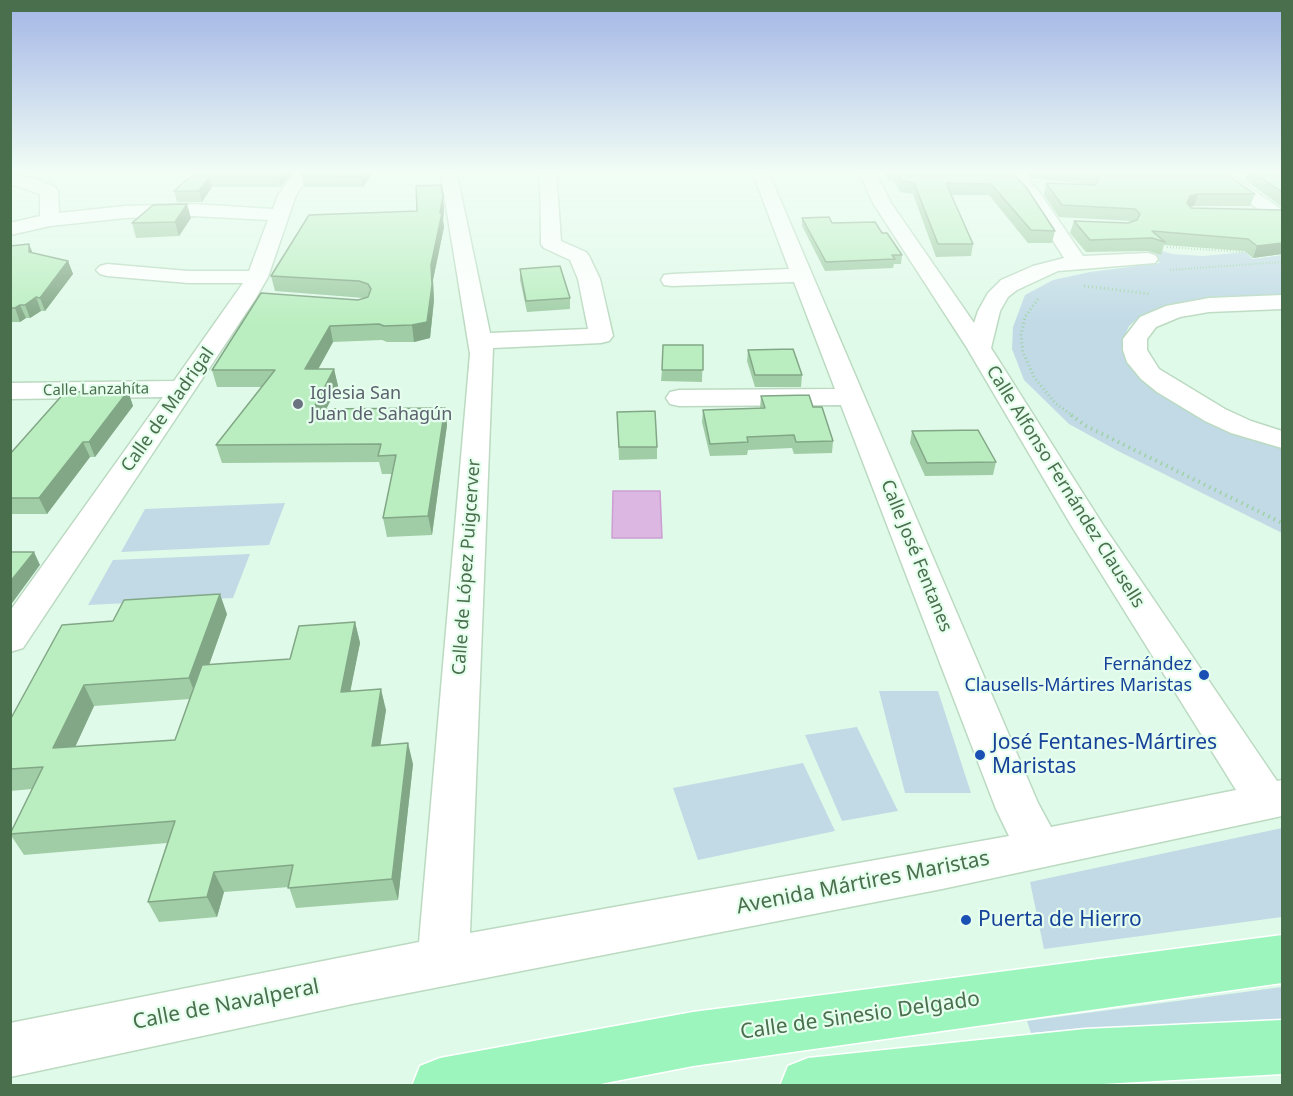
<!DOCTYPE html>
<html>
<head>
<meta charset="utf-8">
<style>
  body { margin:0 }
  #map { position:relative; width:1293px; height:1096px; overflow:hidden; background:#e0fae9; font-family:"Noto Sans",sans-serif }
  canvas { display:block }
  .frame { position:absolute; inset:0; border:12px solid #4a6f4d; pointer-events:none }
</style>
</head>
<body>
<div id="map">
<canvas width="1293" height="1096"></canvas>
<div class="frame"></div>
</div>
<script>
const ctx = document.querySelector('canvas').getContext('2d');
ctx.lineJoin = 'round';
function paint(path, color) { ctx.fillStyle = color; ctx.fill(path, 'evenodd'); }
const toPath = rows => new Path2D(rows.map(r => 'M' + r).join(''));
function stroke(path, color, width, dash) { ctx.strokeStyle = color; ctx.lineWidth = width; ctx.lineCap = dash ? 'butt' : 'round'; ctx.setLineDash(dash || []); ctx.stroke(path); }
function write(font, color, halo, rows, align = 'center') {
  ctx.font = font + ' "Noto Sans",sans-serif'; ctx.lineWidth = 4.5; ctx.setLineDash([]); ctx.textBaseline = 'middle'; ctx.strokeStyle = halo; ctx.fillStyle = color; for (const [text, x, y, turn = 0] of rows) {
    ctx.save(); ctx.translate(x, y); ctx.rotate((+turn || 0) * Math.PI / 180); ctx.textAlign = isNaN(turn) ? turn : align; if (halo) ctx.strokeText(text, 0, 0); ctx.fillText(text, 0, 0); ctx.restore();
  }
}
paint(toPath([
  [1153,248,1172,254,1203,256,1245,252,1253,259,1282,255,1282,296,1190,301,1157,309,1137,319,1129,326,1123,340,1124,349,1275,444,1282,446,1282,533,1118,451,1069,424,1024,380,1012,349,1013,327,1025,295,1053,280,1090,272,1160,263,1152,254,1159,254],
  [285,503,269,545,121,552,145,509],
  [250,554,233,598,88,605,113,560],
  [938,691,971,793,905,793,879,691],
  [857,727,898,811,842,821,805,735],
  [803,763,835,831,698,860,673,788],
  [1282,828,1282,917,1044,949,1030,882],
  [1282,987,1282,1020,1088,1028,1031,1033,1027,1021]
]), '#c1dae6');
const water = toPath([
  [613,491,660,491,662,538,612,538,613,491]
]);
paint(water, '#dcb7e2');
stroke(water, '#cc9ed3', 1.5);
const minor = toPath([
  [296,171,313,171,296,195,268,277,256,298,23,648,10,652,10,611,163,397,10,399,10,383,174,381,243,283,188,283,107,276,100,274,96,270,100,266,107,264,188,271,249,271,268,220,193,216,125,218,50,226,10,235,10,223,40,216,40,194,10,184,10,174,33,178,55,187,58,191,59,213,125,206,193,204,273,209,278,195,296,171],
  [443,171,453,171,457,175,490,333,588,329,578,279,570,260,544,248,541,244,540,171,556,171,561,241,586,252,589,256,600,279,613,336,609,341,601,343,493,348,470,933,1009,836,996,809,841,405,679,406,670,404,666,398,670,392,679,390,835,389,794,282,672,286,664,285,661,280,664,275,672,274,789,269,752,171,768,171,1038,803,1051,827,1236,790,1071,525,967,348,873,203,859,171,875,171,891,203,974,323,978,311,988,293,1001,280,1033,266,1064,258,1025,197,1013,185,1010,171,1026,171,1030,183,1038,190,1083,256,1148,253,1155,255,1158,259,1155,263,1058,271,1017,290,1008,297,1000,311,991,348,1103,525,1277,781,1282,780,1282,816,942,889,352,1004,10,1077,10,1023,419,942,470,354,441,175,443,171],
  [1207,171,1226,171,1282,210,1282,224,1275,222,1207,171],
  [1282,295,1282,309,1209,312,1180,317,1156,327,1147,339,1147,350,1159,369,1225,409,1251,421,1282,431,1282,448,1231,433,1205,421,1157,392,1141,379,1127,362,1123,350,1123,339,1140,317,1166,306,1209,298,1282,295]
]);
const major = toPath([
  [1282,935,1282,983,693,1066,590,1086,412,1086,420,1066,440,1058,693,1012,1282,935],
  [1282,1020,1282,1074,1066,1086,780,1086,788,1066,808,1058,1085,1029,1282,1020]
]);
stroke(minor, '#bbdac1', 3);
stroke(major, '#fff', 3);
stroke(toPath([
  [1167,247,1242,252,1238,249],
  [1170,270,1282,262]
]), '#9ed2a4', 2, [1, 2]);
stroke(toPath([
  [1084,286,1151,294],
  [1038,299,1025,317,1021,335,1023,352,1034,377,1055,403,1073,416]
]), '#9ed2a4', 3, [1, 3]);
stroke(toPath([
  [1071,415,1086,426,1282,523]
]), '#9ed2a4', 4, [1.5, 4.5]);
paint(minor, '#fff');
paint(major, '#9cf5bc');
paint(toPath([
  [197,171,293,171,281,187,212,187,202,202,177,202,174,191],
  [373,171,363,187,304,187,302,176],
  [884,171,1013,171,1014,175,1055,231,1052,243,1028,243,989,195,951,195,973,244,971,256,936,257,913,194,900,192,894,181,889,181],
  [1028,171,1222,171,1255,194,1250,206,1194,206,1190,207,1191,208,1282,210,1282,254,1253,258,1244,251,1164,245,1161,255,1148,251,1086,252,1070,233,1074,221,1128,223,1132,222,1131,221,1059,217,1044,195,1046,183,1093,185,1031,178],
  [1248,171,1266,171,1282,173,1282,207,1245,180],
  [444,209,443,220,444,227,433,280,434,300,430,338,414,342,387,342,382,340,333,342,318,369,334,369,338,386,326,409,445,408,447,425,432,535,387,537,383,518,392,474,382,474,379,462,222,463,216,445,262,387,217,387,212,370,358,300,364,298,275,291,271,276,417,211],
  [191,218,179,236,136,238,132,223],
  [802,218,882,233,902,255,901,264,894,264,893,268,825,271,802,226],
  [10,246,33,253,68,261,73,274,45,311,41,311,30,318,26,318,20,322,10,322],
  [520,269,570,298,570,309,527,312,520,280],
  [703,345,702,382,661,381,662,370],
  [748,350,802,375,801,387,755,387,747,361],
  [128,391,133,406,95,457,90,457,47,514,10,514,10,454],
  [761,396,813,407,833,441,832,453,794,454,792,448,748,450,747,455,710,456,702,422,703,410,760,408],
  [617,412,657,447,657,459,619,460],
  [912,431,996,462,993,475,925,476,910,443],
  [227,614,209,665,290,659,355,622,360,643,350,691,386,710,380,745,413,764,398,900,296,908,289,887,224,892,217,917,159,922,148,902,167,843,24,855,10,834,32,789,10,791,10,720],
  [190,699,175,740,75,747,94,706]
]), '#a0cda5');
paint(toPath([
  [283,171,293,171,281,187,279,176],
  [365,171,373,171,363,187,361,177],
  [210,176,212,187,202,202,199,191],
  [1198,194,1194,206,1186,208,1187,203,1190,196],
  [443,196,444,209,443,220,444,227,433,280,434,300,430,338,414,342,412,325,431,265],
  [187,204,191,218,179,236,175,222],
  [1282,243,1282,254,1253,258,1257,246],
  [29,244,34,256,29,252],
  [68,261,73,274,45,311,40,298],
  [36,297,41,311,30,318,25,305],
  [20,305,26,318,20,322,15,308],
  [330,326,333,342,309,386,305,369],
  [334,369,338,386,317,427,313,409],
  [128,391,133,406,95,457,89,442],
  [445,408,447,425,432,535,428,516],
  [83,442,90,457,47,514,39,498],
  [34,552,40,565,10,606,10,582],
  [220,594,227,614,197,699,189,678],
  [355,622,360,643,346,713,341,692],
  [84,685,94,706,65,769,53,748],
  [381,689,386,710,377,767,372,746],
  [408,743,413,764,398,900,392,879],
  [214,872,224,892,217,917,207,897]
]), '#82a786');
const building = toPath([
  [197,171,283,171,279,176,210,176,199,191,174,191,197,171],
  [306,171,365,171,361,177,302,176,306,171],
  [897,171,1013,171,1014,175,1026,187,1055,231,1031,230,991,184,946,183,973,244,938,244,914,183,902,181,897,171],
  [1072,171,1222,171,1255,194,1198,194,1190,196,1187,203,1191,208,1282,210,1282,243,1257,246,1248,239,1152,231,1165,242,1152,238,1090,240,1074,221,1128,223,1137,220,1140,214,1135,209,1062,205,1046,183,1095,185,1099,179,1096,173,1072,171],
  [1251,171,1266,171,1282,173,1282,192,1251,171],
  [441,185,443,196,440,213,442,213,431,265,432,285,427,322,412,325,384,326,379,324,330,326,305,369,334,369,313,409,445,408,428,516,383,518,396,455,378,456,381,444,216,445,275,370,212,370,261,293,358,300,368,297,371,289,368,284,359,281,271,276,309,215,417,211,416,186,441,185],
  [187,204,175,222,132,223,153,205,187,204],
  [829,217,832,223,875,222,882,233,887,233,902,255,892,255,895,259,826,262,802,218,829,217],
  [29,244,29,252,68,261,40,298,36,297,25,305,20,305,15,308,10,308,10,246,29,244],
  [560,266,570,298,526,301,520,269,560,266],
  [663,345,703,345,703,370,662,370,663,345],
  [793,349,802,375,755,375,748,350,793,349],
  [128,391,89,442,83,442,39,498,10,498,10,454,65,392,128,391],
  [809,395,813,407,822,407,833,441,796,442,794,435,747,437,748,442,710,444,703,410,765,408,761,396,809,395],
  [655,411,657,447,619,447,617,412,655,411],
  [978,430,996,462,927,463,912,431,978,430],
  [10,552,34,552,10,582,10,552],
  [220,594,189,678,84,685,53,748,175,740,202,665,290,659,299,626,355,622,341,692,381,689,372,746,408,743,392,879,288,888,293,865,214,872,207,897,148,902,175,821,10,834,43,767,10,769,10,720,62,625,113,621,124,600,220,594]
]);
paint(building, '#baeec0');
stroke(building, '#82a786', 1.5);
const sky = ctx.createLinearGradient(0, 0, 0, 324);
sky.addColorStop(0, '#a3b5e6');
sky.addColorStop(0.53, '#f1fdf5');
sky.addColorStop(1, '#f1fdf500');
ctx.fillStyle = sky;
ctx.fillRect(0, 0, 1293, 324);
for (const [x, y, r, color] of [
  [298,404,6,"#6b7280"],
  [1204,675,6,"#1a4fb4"],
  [980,755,6,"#1a4fb4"],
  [966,920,6,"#1a4fb4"]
]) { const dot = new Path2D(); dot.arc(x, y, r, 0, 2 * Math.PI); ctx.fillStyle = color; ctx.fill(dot); stroke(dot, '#e6feee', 2); }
write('15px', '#4a6f4d', '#e6feee', [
  ["Calle Lanzahíta",96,390,-1]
]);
write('18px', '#5b616d', '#e6feee', [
  ["Iglesia San",310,394],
  ["Juan de Sahagún",310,415]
], 'left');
write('18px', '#4a6f4d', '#e6feee', [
  ["Calle de Madrigal",168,410,-55],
  ["Calle Alfonso Fernández Clausells",1065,487,58],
  ["Calle José Fentanes",916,556,68],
  ["Calle de López Puigcerver",467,567,-86]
]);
write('18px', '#164399', '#e6feee', [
  ["Fernández",1192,665],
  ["Clausells-Mártires Maristas",1192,686]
], 'right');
write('21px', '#164399', '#e6feee', [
  ["José Fentanes-Mártires",992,743],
  ["Maristas",992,767],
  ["Puerta de Hierro",978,920]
], 'left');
write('21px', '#4a6f4d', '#e6feee', [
  ["Avenida Mártires Maristas",863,883,-11],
  ["Calle de Navalperal",226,1005,-11],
  ["Calle de Sinesio Delgado",860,1016,-8]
]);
</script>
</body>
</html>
